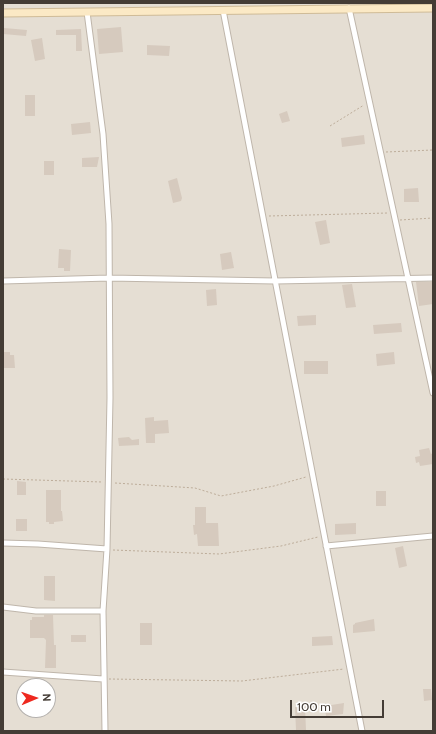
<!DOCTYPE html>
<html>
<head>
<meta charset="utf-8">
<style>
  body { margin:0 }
  #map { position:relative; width:436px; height:734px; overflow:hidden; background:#f2ede5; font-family:Cabin,sans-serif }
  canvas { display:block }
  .frame { position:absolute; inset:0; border:4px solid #443c35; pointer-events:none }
  .north { position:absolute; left:16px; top:678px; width:40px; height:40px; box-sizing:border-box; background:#fff; border:1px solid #b4b1ae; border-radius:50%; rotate:88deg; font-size:11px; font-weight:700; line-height:16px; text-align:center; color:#443c35 }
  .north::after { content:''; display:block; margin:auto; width:14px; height:18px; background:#ee291f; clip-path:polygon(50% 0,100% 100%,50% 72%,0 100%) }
  .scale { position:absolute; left:290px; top:700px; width:94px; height:18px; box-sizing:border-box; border:2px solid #443c35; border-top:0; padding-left:5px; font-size:12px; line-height:14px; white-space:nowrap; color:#443c35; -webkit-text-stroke:3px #fff; paint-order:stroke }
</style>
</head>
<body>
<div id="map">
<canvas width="436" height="734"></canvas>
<div class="frame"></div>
<div class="north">N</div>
<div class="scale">100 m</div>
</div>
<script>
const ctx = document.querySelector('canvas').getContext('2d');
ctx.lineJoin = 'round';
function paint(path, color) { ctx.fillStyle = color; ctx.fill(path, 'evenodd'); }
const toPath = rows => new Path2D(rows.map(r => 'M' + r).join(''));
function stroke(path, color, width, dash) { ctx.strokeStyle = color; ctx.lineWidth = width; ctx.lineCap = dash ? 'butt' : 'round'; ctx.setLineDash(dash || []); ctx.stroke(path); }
paint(toPath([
  [82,3,433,3,433,731,3,731,3,4],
  [24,686,48,686,48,710,24,710]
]), '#e5ded3');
paint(toPath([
  [121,27,123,52,99,54,97,29],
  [4,28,27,30,26,36,3,34],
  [81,29,82,51,76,51,76,35,56,35,56,30],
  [42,38,45,59,35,61,31,40],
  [147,45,170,46,169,56,147,55],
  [25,95,35,95,35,116,25,116],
  [287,111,290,121,282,123,279,114],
  [90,122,91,133,72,135,71,124],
  [364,135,365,144,342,147,341,138],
  [99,157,97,167,82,167,82,158],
  [44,161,54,161,54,175,44,175],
  [177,178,182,198,181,201,173,203,168,181],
  [418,188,419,202,404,202,404,189],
  [326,220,330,243,320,245,315,222],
  [59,249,71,250,70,271,64,271,64,268,58,268],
  [231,252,234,268,222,270,220,254],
  [416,282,433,282,433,304,419,306],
  [352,284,356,307,346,308,342,285],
  [216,289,217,305,207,306,206,290],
  [316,315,316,325,298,326,297,316],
  [401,323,402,332,374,334,373,325],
  [4,352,10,352,10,355,14,355,15,368,4,368],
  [394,352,395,364,377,366,376,354],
  [304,361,328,361,328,374,304,374],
  [154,417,154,421,168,420,169,433,155,434,155,443,146,443,145,418],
  [129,437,132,440,139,439,139,445,119,446,118,438],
  [429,448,431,454,433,453,433,464,420,466,419,462,416,463,415,457,420,456,419,450],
  [17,481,26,482,26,495,17,495],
  [46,490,61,490,61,511,62,511,63,521,54,522,54,524,49,524,49,522,46,522],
  [376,491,386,491,386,506,376,506],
  [195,507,206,507,206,523,218,523,219,546,198,546,197,534,194,535,193,525,195,525],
  [16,519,27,519,27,531,16,531],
  [356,523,356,534,335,535,335,524],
  [403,546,407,566,399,568,395,548],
  [44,576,55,576,55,601,44,600],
  [44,615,53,615,54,645,56,645,56,668,45,668,46,640,44,638,30,638,30,620,32,620,32,617,44,617],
  [374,619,375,631,353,633,353,625,355,624,355,623],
  [140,623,152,623,152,645,140,645],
  [71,635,86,635,86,642,71,642],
  [332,636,333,645,312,646,312,637],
  [423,689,431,689,432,700,424,701],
  [344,703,343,714,326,716,325,706],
  [295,707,305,707,306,730,296,730]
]), '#d6cabe');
const street = toPath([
  [349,8,433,393],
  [223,10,362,731],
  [87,12,103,134,109,224,110,398,107,549,103,611,105,731],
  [3,281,109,278,275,281,433,278],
  [3,543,38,544,107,549],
  [326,546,433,536],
  [3,607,36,611,103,611],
  [3,672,103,679]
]);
const secondary = toPath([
  [3,13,433,8]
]);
stroke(street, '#bfb6ab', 7);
stroke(secondary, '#cfbb97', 9);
stroke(toPath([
  [330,126,364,105],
  [386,152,433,150],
  [269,216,388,213],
  [400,220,433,218],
  [3,479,102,482],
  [115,483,195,488,221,496,274,486,306,477],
  [113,550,219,554,281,546,318,537],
  [109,679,242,681,344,669]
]), '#bdad9a', 1, [2, 2]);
stroke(street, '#fff', 5);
stroke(secondary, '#fbe9c5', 7);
</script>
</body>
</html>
